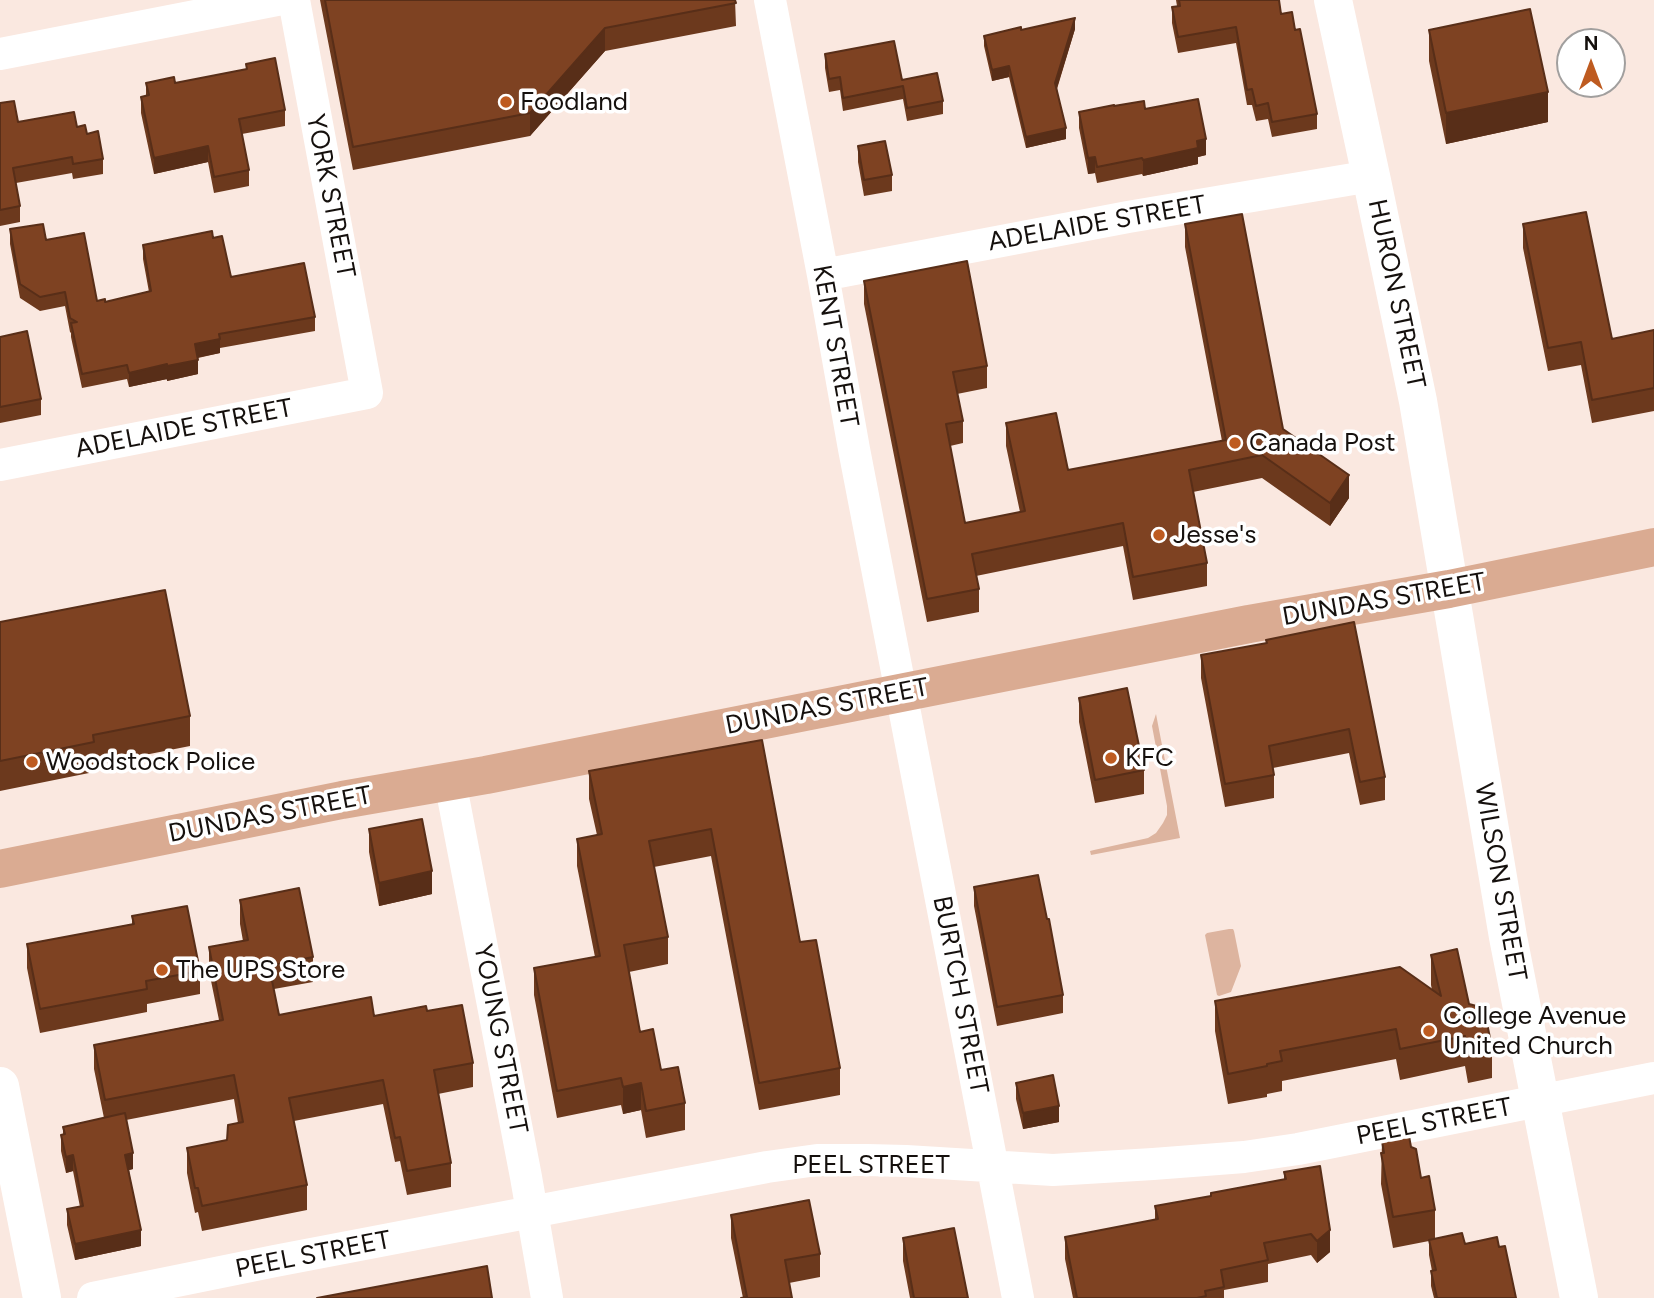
<!DOCTYPE html>
<html>
<head>
<meta charset="utf-8">
<style>
  body { margin:0 }
  #map { position:relative; width:1654px; height:1298px; overflow:hidden; background:#fae8e0; font-family:Figtree,sans-serif }
  canvas { display:block }
  .north { position:absolute; left:1556px; top:28px; width:70px; height:70px; box-sizing:border-box; background:#fff; border:2px solid #a19f9e; border-radius:50%; rotate:0deg; font-size:19px; font-weight:700; line-height:28px; text-align:center; color:#15100d }
  .north::after { content:''; display:block; margin:auto; width:24px; height:32px; background:#be5b20; clip-path:polygon(50% 0,100% 100%,50% 72%,0 100%) }
</style>
</head>
<body>
<div id="map">
<canvas width="1654" height="1298"></canvas>
<div class="north">N</div>
</div>
<script>
const ctx = document.querySelector('canvas').getContext('2d');
ctx.lineJoin = 'round';
function paint(path, color) { ctx.fillStyle = color; ctx.fill(path, 'evenodd'); }
const toPath = rows => new Path2D(rows.map(r => 'M' + r).join(''));
function stroke(path, color, width, dash) { ctx.strokeStyle = color; ctx.lineWidth = width; ctx.lineCap = dash ? 'butt' : 'round'; ctx.setLineDash(dash || []); ctx.stroke(path); }
function write(font, color, halo, rows, align = 'center') {
  ctx.font = font + ' Figtree,sans-serif'; ctx.lineWidth = 7; ctx.setLineDash([]); ctx.textBaseline = 'middle'; ctx.strokeStyle = halo; ctx.fillStyle = color; for (const [text, x, y, turn = 0] of rows) {
    ctx.save(); ctx.translate(x, y); ctx.rotate((+turn || 0) * Math.PI / 180); ctx.textAlign = isNaN(turn) ? turn : align; if (halo) ctx.strokeText(text, 0, 0); ctx.fillText(text, 0, 0); ctx.restore();
  }
}
paint(toPath([
  [1156,714,1180,838,1091,855,1090,851,1094,850,1148,838,1156,833,1163,823,1167,815,1167,806,1152,726],
  [1229,929,1233,929,1234,931,1241,966,1231,992,1219,996,1217,995,1205,935,1207,933]
]), '#ddb49f');
stroke(toPath([
  [770,0,823,275,854,449,1018,1298],
  [0,54,277,0],
  [823,275,1128,217,1371,176],
  [0,465,367,393,294,0],
  [450,781,526,1177,547,1298],
  [93,1298,275,1261,767,1167,817,1160,867,1160,906,1161,1053,1170,1153,1164,1244,1157,1298,1149,1654,1078]
]), '#fff', 32);
stroke(toPath([
  [1333,0,1371,176,1418,401,1508,937,1579,1298],
  [0,1086,42,1298]
]), '#fff', 38);
stroke(toPath([
  [0,869,342,800,486,775,1249,624,1449,589,1654,547]
]), '#daab92', 38);
paint(toPath([
  [320,0,735,0,736,26,605,51,530,136,353,170],
  [1176,0,1279,0,1281,14,1295,30,1317,114,1317,129,1272,137,1268,119,1256,121,1252,105,1247,105,1236,43,1178,53,1172,23,1172,7,1177,6],
  [1075,29,1057,89,1066,139,1026,148,1009,77,992,81,984,46,984,36,1021,30],
  [1429,30,1548,122,1446,144,1429,61],
  [825,54,902,80,943,101,943,114,907,121,903,99,843,111,840,90,829,92,825,68],
  [246,64,285,110,285,126,242,134,249,170,249,186,214,193,208,162,154,174,141,113,141,97,146,96,146,83,175,83,246,69],
  [0,103,18,122,77,127,87,134,103,159,103,174,73,179,72,173,16,183,20,206,20,222,0,226],
  [1114,106,1145,109,1206,155,1198,157,1198,164,1143,176,1142,174,1097,183,1095,173,1088,174,1079,128,1079,112],
  [858,146,892,175,892,191,864,196,858,162],
  [1185,224,1283,429,1349,498,1330,526,1262,478,1193,492,1207,563,1207,586,1133,600,1123,546,976,576,979,589,979,612,927,622,864,304,864,281,987,366,987,388,957,394,963,421,963,443,950,446,965,523,1020,512,1006,446,1006,423,1068,470,1222,441,1185,247],
  [1523,224,1612,339,1654,330,1654,411,1592,423,1581,365,1548,371,1523,248],
  [10,229,46,240,97,301,105,302,149,292,143,259,143,245,213,238,231,277,315,317,315,331,220,348,220,353,198,358,198,374,167,381,167,379,129,387,127,379,82,388,71,337,71,333,70,332,65,306,40,311,20,298,10,244],
  [0,337,41,399,41,415,0,423],
  [0,622,190,716,190,746,94,765,94,772,0,791],
  [1354,622,1385,777,1385,800,1360,805,1349,753,1273,768,1274,775,1274,798,1225,807,1201,678,1201,655,1266,643],
  [1079,698,1144,770,1144,794,1095,803,1079,722],
  [762,740,800,942,840,1068,840,1095,759,1110,711,856,654,867,668,937,668,964,629,972,640,1032,661,1070,685,1103,685,1130,646,1138,641,1110,623,1114,621,1105,557,1118,534,995,534,968,595,957,577,866,577,839,597,835,589,799,589,771],
  [369,829,432,894,379,906,369,852],
  [974,887,1047,919,1063,995,1063,1013,997,1026,974,906],
  [240,900,313,957,313,982,274,989,279,1015,374,1016,427,1011,473,1063,473,1087,438,1094,451,1163,451,1187,407,1195,400,1161,395,1162,383,1104,294,1121,307,1185,307,1210,202,1231,198,1212,195,1213,187,1173,187,1148,227,1140,238,1123,234,1099,126,1120,133,1169,129,1170,141,1246,75,1260,67,1225,67,1209,80,1207,73,1171,66,1173,61,1151,61,1135,63,1134,63,1127,104,1118,94,1069,94,1045,219,1020,209,971,209,947,243,941,240,924],
  [132,916,200,971,200,994,147,1004,147,1012,40,1033,27,968,27,944,132,924],
  [1431,955,1469,1004,1492,1048,1492,1078,1468,1083,1465,1066,1400,1080,1396,1059,1282,1081,1282,1091,1267,1094,1267,1097,1228,1104,1215,1031,1215,1001,1432,990,1431,985],
  [1016,1083,1059,1122,1023,1129,1016,1099],
  [1382,1141,1411,1147,1421,1178,1435,1210,1435,1239,1465,1244,1499,1247,1516,1298,1434,1298,1431,1286,1431,1271,1432,1271,1429,1255,1429,1241,1393,1248,1381,1184],
  [1284,1172,1330,1252,1317,1263,1311,1255,1268,1264,1268,1282,1224,1290,1224,1298,1073,1298,1065,1259,1065,1237,1155,1220,1155,1206,1211,1196,1284,1179],
  [731,1215,820,1254,820,1277,789,1283,743,1298,731,1238],
  [903,1238,968,1298,910,1298,903,1261]
]), '#6c391d');
paint(toPath([
  [1075,18,1075,29,1055,94,1055,83],
  [605,28,605,51,530,136,530,113],
  [1009,66,1009,77,992,81,992,70],
  [1548,92,1548,122,1446,144,1446,113],
  [1066,128,1066,139,1026,148,1026,137],
  [1206,139,1206,155,1198,157,1198,164,1143,176,1143,160,1197,141],
  [208,146,208,162,154,174,154,158],
  [1095,157,1095,173,1088,174,1088,158],
  [220,339,220,353,195,358,195,344],
  [198,360,198,374,167,381,167,366],
  [167,364,167,379,129,387,129,373],
  [1349,475,1349,498,1330,526,1330,503],
  [432,871,432,894,379,906,379,883],
  [641,1083,641,1110,623,1114,623,1087],
  [1059,1106,1059,1122,1023,1129,1023,1113],
  [133,1153,133,1169,125,1171,125,1155],
  [73,1155,73,1171,66,1173,66,1157],
  [141,1230,141,1246,75,1260,75,1244],
  [1330,1230,1330,1252,1317,1263,1317,1241]
]), '#582e18');
const building = toPath([
  [325,0,735,0,736,3,605,28,530,113,353,147,325,0],
  [1179,0,1279,0,1281,14,1292,12,1295,30,1300,29,1317,114,1272,122,1268,103,1256,106,1252,89,1247,90,1236,27,1178,37,1172,7,1180,6,1179,0],
  [1530,9,1548,92,1446,113,1429,30,1530,9],
  [1075,18,1055,83,1066,128,1026,137,1009,66,992,70,984,36,1021,27,1021,30,1075,18],
  [894,41,902,80,937,73,943,101,907,108,903,86,843,98,840,77,829,79,825,54,894,41],
  [275,58,285,110,239,119,249,170,214,177,208,146,154,158,141,97,149,95,146,83,174,77,175,83,247,69,246,64,275,58],
  [1198,99,1206,139,1197,141,1198,148,1143,160,1142,158,1097,167,1095,157,1088,158,1079,112,1114,105,1114,106,1144,101,1145,109,1198,99],
  [14,101,18,122,74,112,77,127,85,125,87,134,98,131,103,159,73,164,72,157,13,168,20,206,0,210,0,103,14,101],
  [885,141,892,175,864,180,858,146,885,141],
  [1586,212,1612,339,1654,330,1654,388,1592,400,1581,342,1548,348,1523,224,1586,212],
  [1242,214,1283,429,1349,475,1330,503,1262,455,1189,470,1207,563,1133,577,1123,523,972,554,979,589,927,599,864,281,967,261,987,366,953,372,963,421,946,424,965,523,1025,511,1006,423,1056,413,1068,470,1226,440,1185,224,1242,214],
  [43,224,46,240,84,233,97,301,105,299,105,302,151,291,143,245,212,231,213,238,222,236,231,277,304,263,315,317,219,334,220,339,195,344,198,360,167,366,167,364,129,373,127,365,82,374,71,323,77,322,70,318,65,292,40,297,20,284,10,229,43,224],
  [27,331,41,399,0,407,0,337,27,331],
  [165,590,190,716,93,735,94,742,0,761,0,622,165,590],
  [1354,622,1385,777,1360,782,1349,729,1269,746,1274,775,1225,784,1201,655,1267,643,1266,640,1354,622],
  [1127,688,1144,770,1095,780,1079,698,1127,688],
  [762,740,800,942,816,940,840,1068,759,1083,711,829,649,841,668,937,624,945,640,1032,653,1029,661,1070,678,1067,685,1103,646,1111,641,1083,623,1087,621,1078,557,1091,534,968,600,956,577,839,602,834,589,771,762,740],
  [422,819,432,871,379,883,369,829,422,819],
  [1038,875,1047,919,1049,919,1063,995,997,1007,974,887,1038,875],
  [299,888,313,957,269,966,279,1015,371,997,374,1016,426,1006,427,1011,462,1005,473,1063,434,1070,451,1163,407,1171,400,1137,395,1138,383,1080,289,1098,307,1185,202,1206,198,1188,195,1188,187,1148,227,1140,228,1125,243,1122,234,1075,105,1100,94,1045,223,1020,209,947,248,940,240,900,299,888],
  [187,906,200,971,146,981,147,989,40,1009,27,944,134,924,132,916,187,906],
  [1457,949,1469,1004,1484,1008,1492,1048,1468,1053,1465,1036,1400,1049,1396,1029,1280,1051,1282,1061,1267,1064,1267,1066,1228,1074,1215,1001,1400,967,1441,996,1431,955,1457,949],
  [1053,1075,1059,1106,1023,1113,1016,1083,1053,1075],
  [125,1113,133,1153,125,1155,141,1230,75,1244,67,1209,83,1206,73,1155,66,1157,61,1135,65,1134,63,1127,125,1113],
  [1409,1136,1411,1147,1416,1149,1421,1178,1429,1176,1435,1210,1393,1217,1381,1153,1384,1153,1382,1141,1409,1136],
  [1320,1166,1330,1230,1317,1241,1311,1234,1264,1243,1268,1260,1221,1270,1224,1287,1205,1291,1206,1296,1197,1298,1077,1298,1065,1237,1158,1219,1155,1206,1211,1196,1211,1193,1286,1179,1284,1172,1320,1166],
  [809,1200,820,1254,785,1260,792,1298,741,1298,747,1297,731,1215,809,1200],
  [954,1228,968,1298,914,1298,903,1238,954,1228],
  [1462,1233,1465,1244,1497,1237,1499,1247,1505,1246,1516,1298,1437,1298,1431,1271,1436,1270,1429,1240,1462,1233],
  [487,1266,492,1298,317,1298,487,1266]
]);
paint(building, '#7e4222');
stroke(building, '#582e18', 2);
for (const [x, y, r, color] of [
  [506,102,7,"#be5b20"],
  [1235,443,7,"#be5b20"],
  [1159,535,7,"#be5b20"],
  [1111,758,7,"#be5b20"],
  [32,762,7,"#be5b20"],
  [162,970,7,"#be5b20"],
  [1429,1031,7,"#be5b20"]
]) { const dot = new Path2D(); dot.arc(x, y, r, 0, 2 * Math.PI); ctx.fillStyle = color; ctx.fill(dot); stroke(dot, '#fff', 2.5); }
write('26px', '#15100d', '#fff', [
  ["Foodland",520,102],
  ["Canada Post",1249,443],
  ["Jesse's",1173,535],
  ["KFC",1125,758],
  ["Woodstock Police",46,762],
  ["The UPS Store",176,970],
  ["College Avenue",1443,1016],
  ["United Church",1443,1046]
], 'left');
write('26px', '#15100d', '#fff', [
  ["YORK STREET",330,196,79],
  ["ADELAIDE STREET",1097,224,-10],
  ["HURON STREET",1396,294,78],
  ["KENT STREET",835,346,80],
  ["ADELAIDE STREET",184,429,-11],
  ["DUNDAS STREET",1384,600,-10],
  ["DUNDAS STREET",827,707,-11],
  ["DUNDAS STREET",270,815,-11],
  ["WILSON STREET",1500,882,80],
  ["BURTCH STREET",960,995,79],
  ["YOUNG STREET",500,1039,79],
  ["PEEL STREET",1434,1122,-11],
  ["PEEL STREET",871,1165],
  ["PEEL STREET",313,1255,-11]
]);
</script>
</body>
</html>
